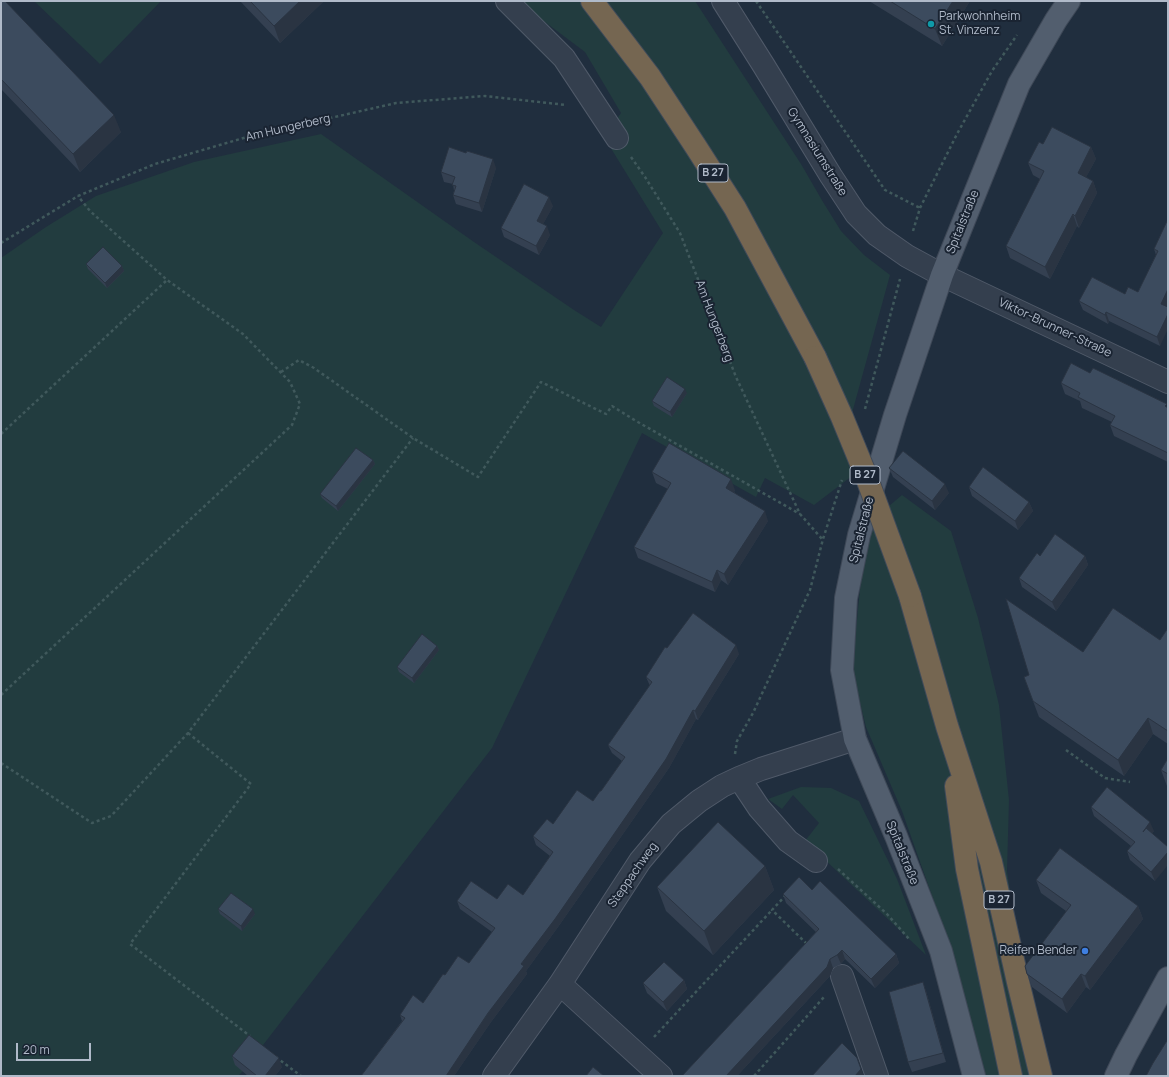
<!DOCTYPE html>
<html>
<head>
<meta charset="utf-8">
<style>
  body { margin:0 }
  #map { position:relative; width:1169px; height:1077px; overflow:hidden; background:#202e3e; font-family:Manrope,sans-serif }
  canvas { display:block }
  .frame { position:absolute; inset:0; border:2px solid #b0bac9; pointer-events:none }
  .scale { position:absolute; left:16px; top:1043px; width:75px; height:18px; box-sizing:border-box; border:2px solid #b0bac9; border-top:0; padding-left:5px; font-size:12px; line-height:14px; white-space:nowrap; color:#b0bac9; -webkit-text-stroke:3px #1a2432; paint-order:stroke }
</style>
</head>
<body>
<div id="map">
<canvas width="1169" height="1077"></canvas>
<div class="frame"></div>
<div class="scale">20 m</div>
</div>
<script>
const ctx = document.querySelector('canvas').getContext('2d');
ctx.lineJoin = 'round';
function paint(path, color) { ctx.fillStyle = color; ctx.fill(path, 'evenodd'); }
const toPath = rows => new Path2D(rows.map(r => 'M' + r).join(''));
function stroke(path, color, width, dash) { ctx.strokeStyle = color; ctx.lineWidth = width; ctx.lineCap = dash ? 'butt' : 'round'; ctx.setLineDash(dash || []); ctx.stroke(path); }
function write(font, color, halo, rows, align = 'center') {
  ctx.font = font + ' Manrope,sans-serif'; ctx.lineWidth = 4; ctx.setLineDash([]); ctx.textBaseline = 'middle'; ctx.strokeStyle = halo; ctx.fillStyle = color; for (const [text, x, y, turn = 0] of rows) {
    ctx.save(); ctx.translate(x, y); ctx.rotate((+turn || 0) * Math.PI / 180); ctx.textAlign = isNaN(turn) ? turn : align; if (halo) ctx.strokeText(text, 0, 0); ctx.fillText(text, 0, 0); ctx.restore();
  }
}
paint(toPath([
  [34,1,161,1,100,64],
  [517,1,695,1,801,164,823,202,841,231,864,255,890,275,849,424,882,512,902,495,951,531,978,618,999,705,1009,800,1007,871,1024,985,1051,1076,979,1076,952,952,902,811,866,727,852,670,863,559,875,521,856,473,814,505,765,478,756,497,642,433,492,748,243,1071,238,1076,1,1076,1,258,46,227,96,196,194,162,321,134,474,242,574,310,601,327,663,233,604,137,621,113,585,52],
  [801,787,831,788,859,801,897,879,926,955,805,841,819,823,793,795,782,809,768,799]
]), '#223c3f');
const minor = toPath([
  [507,1,564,58,617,138],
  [723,1,764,66,831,176,856,214,877,235,907,256,942,275,1168,382],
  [739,778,759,808,788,841,816,861],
  [842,976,877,1076],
  [560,984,661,1076],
  [494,1076,560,984,640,861,671,824,699,801,722,786,739,778,761,769,855,739]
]);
const major = toPath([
  [974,1076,941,951,896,836,855,739,842,670,846,598,859,535,895,415,942,275,1019,84,1056,20,1069,1],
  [1116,1076,1126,1055,1168,978]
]);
const highway = toPath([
  [592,1,650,77,696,147,735,208,815,357],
  [910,596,947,726,991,862,1018,982,1041,1076],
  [956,786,967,869,1011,1076]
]);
stroke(minor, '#505a69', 24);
stroke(major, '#3e4857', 24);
stroke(highway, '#404a59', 24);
stroke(toPath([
  [756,1,885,190,920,208],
  [631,157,645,177,680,233,736,377,800,514,822,539],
  [913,231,920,208,957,134,992,71,1017,35],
  [1,243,78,196,155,164,247,137,396,103,485,96,566,105],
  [281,372,299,360,314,368,413,438,478,477,541,382,606,414,612,406,636,421,800,514],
  [865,409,900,279],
  [1,434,167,280],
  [1,695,292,425,300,404,290,382,243,334,167,280,90,211,78,196],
  [188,733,251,784,130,944,250,1036],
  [1066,750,1105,778,1130,782],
  [735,754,737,741,753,713,810,590,823,539,842,480],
  [1,763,92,823,111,816,188,733,413,438],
  [838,869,887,914,909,939],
  [786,895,772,910,807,944],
  [654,1037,772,910],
  [276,1057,301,1076],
  [754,1076,824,997]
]), '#40595c', 2.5, [3, 3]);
stroke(minor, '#343f4e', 22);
stroke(major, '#525e6e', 22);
stroke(highway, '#756651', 22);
const highwayBridge = toPath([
  [815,357,842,417,865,473,910,596]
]);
stroke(highwayBridge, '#404a59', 24, []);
stroke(highwayBridge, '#756651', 22);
paint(toPath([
  [1,1,121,132,80,172,1,89],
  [240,1,324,1,280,43],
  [869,1,970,1,942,46],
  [1043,144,1091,147,1096,159,1086,177,1093,181,1097,193,1079,228,1077,226,1050,279,1010,258,1006,246,1040,179,1033,175,1028,163],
  [496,168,482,212,456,204,453,195,454,191,453,184,444,182,441,172],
  [553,206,543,224,550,235,539,255,504,237,501,228],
  [1168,219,1167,307,1160,346,1109,321,1108,324,1083,310,1079,301,1138,292,1156,255,1154,249],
  [86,264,122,266,124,271,107,288,88,269],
  [1090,373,1168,408,1168,462,1114,436,1110,425,1112,422,1082,408,1080,401,1065,394,1061,383],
  [687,393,672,417,654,406,652,401],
  [373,460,375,464,338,511,322,498,320,494],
  [889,468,949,493,935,510,893,477],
  [652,472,735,490,734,492,768,521,728,585,721,580,715,592,638,558,634,547,668,489,656,483],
  [969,487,1029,502,1033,511,1018,530,972,496],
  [1040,556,1085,556,1088,565,1056,611,1022,587,1019,578],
  [1168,628,1168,744,1153,734,1124,776,1039,717,1024,677,1083,652,1160,640],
  [437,646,439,650,414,683,399,672,397,667],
  [667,648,739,654,698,720,696,719,669,768,558,927,526,971,527,974,491,1022,454,1076,361,1076,402,1021,400,1015,423,1003,445,975,469,963,492,932,460,909,457,901,497,899,523,895,550,856,536,845,533,836,593,801,601,791,622,761,612,753,608,745,650,686,646,677],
  [1168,758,1168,787,1167,786,1161,770],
  [1091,807,1154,831,1152,833,1155,881,1130,860,1127,851,1131,846,1094,816],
  [765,866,774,890,713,955,666,911,657,887],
  [1036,880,1138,906,1143,919,1090,990,1086,987,1067,1013,1032,987,1027,974,1066,911,1041,893],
  [812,890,896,954,899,963,875,988,845,959,841,964,833,968,830,976,737,1076,682,1076,816,932,786,903,783,894],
  [218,909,255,914,242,931,220,914],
  [684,980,687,989,667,1011,647,993,643,983],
  [926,991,946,1062,912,1072,908,1062],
  [232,1056,282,1067,275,1076,248,1076,235,1065]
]), '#344051');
paint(toPath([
  [300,1,324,1,280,43,274,26],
  [953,1,970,1,942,46,935,29],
  [114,115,121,132,80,172,73,154],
  [1091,147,1096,159,1082,185,1078,173],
  [493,159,496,168,482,212,479,203],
  [1093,181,1097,193,1079,228,1075,216],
  [549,197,553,206,540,230,537,221],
  [1073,214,1077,226,1050,279,1045,267],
  [547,226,550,235,539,255,536,246],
  [122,266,124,271,107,288,105,283],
  [1168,289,1168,304,1164,312,1161,304],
  [1106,312,1109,321,1108,324,1105,315],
  [1168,314,1168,329,1160,346,1157,337],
  [685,389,687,393,672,417,670,412],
  [373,460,375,464,338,511,336,506],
  [731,479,735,490,730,499,726,488],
  [945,484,949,493,935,510,932,501],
  [1029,502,1033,511,1018,530,1015,521],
  [765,511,768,521,728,585,724,574],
  [1085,556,1088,565,1056,611,1052,602],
  [717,570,721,580,715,592,712,582],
  [736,645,739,654,698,720,695,711],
  [437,646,439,650,414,683,412,678],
  [693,710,696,719,669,768,558,927,526,971,527,974,491,1022,454,1076,446,1076],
  [1148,718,1153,734,1124,776,1118,760],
  [1150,822,1154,831,1146,841,1143,832],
  [1168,852,1168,865,1155,881,1151,872],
  [765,866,774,890,713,955,704,931],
  [1138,906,1143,919,1090,990,1085,976],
  [253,909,255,914,242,931,241,926],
  [842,950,845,959,841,964,837,955],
  [896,954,899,963,875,988,871,979],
  [830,959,833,968,830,976,737,1076,726,1076],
  [1081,974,1086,987,1067,1013,1062,999],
  [684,980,687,989,667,1011,663,1002],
  [923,982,926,991,946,1062,943,1053],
  [279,1058,282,1067,275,1076,265,1076],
  [857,1058,864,1076,855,1076]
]), '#2a3442');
const building = toPath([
  [1,1,5,1,114,115,73,154,1,79,1,1],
  [250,1,300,1,274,26,250,1],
  [890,1,953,1,935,29,890,1],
  [1052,127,1091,147,1078,173,1093,181,1075,216,1073,214,1045,267,1006,246,1044,171,1028,163,1039,142,1043,144,1052,127],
  [449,147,466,153,467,151,493,159,479,203,453,195,456,186,452,185,455,177,441,172,449,147],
  [524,184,549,197,537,221,547,226,536,246,501,228,524,184],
  [1168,219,1168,289,1161,304,1168,307,1168,314,1157,337,1106,312,1105,315,1079,301,1092,277,1125,294,1128,287,1138,292,1158,251,1154,249,1168,219],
  [103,247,122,266,105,283,86,264,103,247],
  [1071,363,1090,373,1093,368,1167,404,1165,406,1168,408,1168,453,1110,425,1115,416,1078,397,1080,393,1061,383,1071,363],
  [667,377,685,389,670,412,652,401,667,377],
  [669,443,731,479,726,488,765,511,724,574,717,570,712,582,634,547,671,483,652,472,669,443],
  [356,448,373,460,336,506,320,494,356,448],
  [903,451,945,484,932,501,889,468,903,451],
  [983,467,1029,502,1015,521,969,487,983,467],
  [1055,534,1085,556,1052,602,1019,578,1037,553,1040,556,1055,534],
  [1006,599,1083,652,1113,608,1160,640,1168,628,1168,731,1148,718,1118,760,1033,701,1024,677,1029,675,1006,599],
  [693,613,736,645,695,711,693,710,666,759,555,919,521,964,524,966,488,1013,446,1076,361,1076,405,1018,400,1015,413,995,423,1003,443,974,445,975,458,956,469,963,495,928,457,901,471,881,497,899,508,884,523,895,553,852,533,836,547,819,553,824,577,790,593,801,600,791,601,791,625,757,608,745,652,682,646,677,665,647,667,648,693,613],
  [422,634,437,646,412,678,397,667,422,634],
  [1168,758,1168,774,1161,770,1168,758],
  [1107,787,1150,822,1143,832,1146,828,1168,847,1168,852,1151,872,1127,851,1135,842,1091,807,1107,787],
  [718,822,765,866,704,931,657,887,718,822],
  [1060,848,1138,906,1085,976,1081,974,1062,999,1027,974,1025,966,1071,905,1036,880,1060,848],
  [799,877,812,890,820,881,896,954,871,979,842,950,837,955,830,959,827,967,726,1076,682,1076,819,929,783,894,799,877],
  [231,893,253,909,241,926,218,909,231,893],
  [664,962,684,980,663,1002,643,983,664,962],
  [923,982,943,1053,908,1062,889,992,923,982],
  [249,1035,279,1058,265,1076,257,1076,232,1056,249,1035],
  [1168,1039,1168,1076,1146,1076,1153,1063,1168,1039],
  [842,1043,857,1058,861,1069,855,1076,812,1076,842,1043],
  [593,1067,604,1076,586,1076,593,1067]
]);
paint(building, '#3c4b5e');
stroke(building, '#2a3442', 1);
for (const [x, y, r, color] of [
  [931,24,4,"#0f9aa8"],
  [1085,951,4,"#3f7fe0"]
]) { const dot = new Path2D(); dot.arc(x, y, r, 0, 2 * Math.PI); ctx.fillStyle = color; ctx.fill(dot); stroke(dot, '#1a2432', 1.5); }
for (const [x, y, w] of [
  [713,173,30],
  [865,475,30],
  [999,900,30]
]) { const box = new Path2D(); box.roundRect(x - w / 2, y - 9, w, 18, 3); ctx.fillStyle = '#1a2432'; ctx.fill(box); stroke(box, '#b0bac9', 1); }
write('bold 11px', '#b0bac9', null, [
  ["B 27",713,173],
  ["B 27",865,475],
  ["B 27",999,900]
]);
write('12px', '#b0bac9', '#1a2432', [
  ["Parkwohnheim",939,17],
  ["St. Vinzenz",939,31],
  ["Reifen Bender",1077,951,"right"]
], 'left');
write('12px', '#b0bac9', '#1a2432', [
  ["Am Hungerberg",288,128,-13],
  ["Gymnasiumstraße",817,152,58],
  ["Spitalstraße",963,222,-68],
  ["Am Hungerberg",714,321,69],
  ["Viktor-Brunner-Straße",1055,328,25],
  ["Spitalstraße",862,530,-76],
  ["Spitalstraße",902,853,68],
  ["Steppachweg",633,875,-55]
]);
</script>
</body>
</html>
